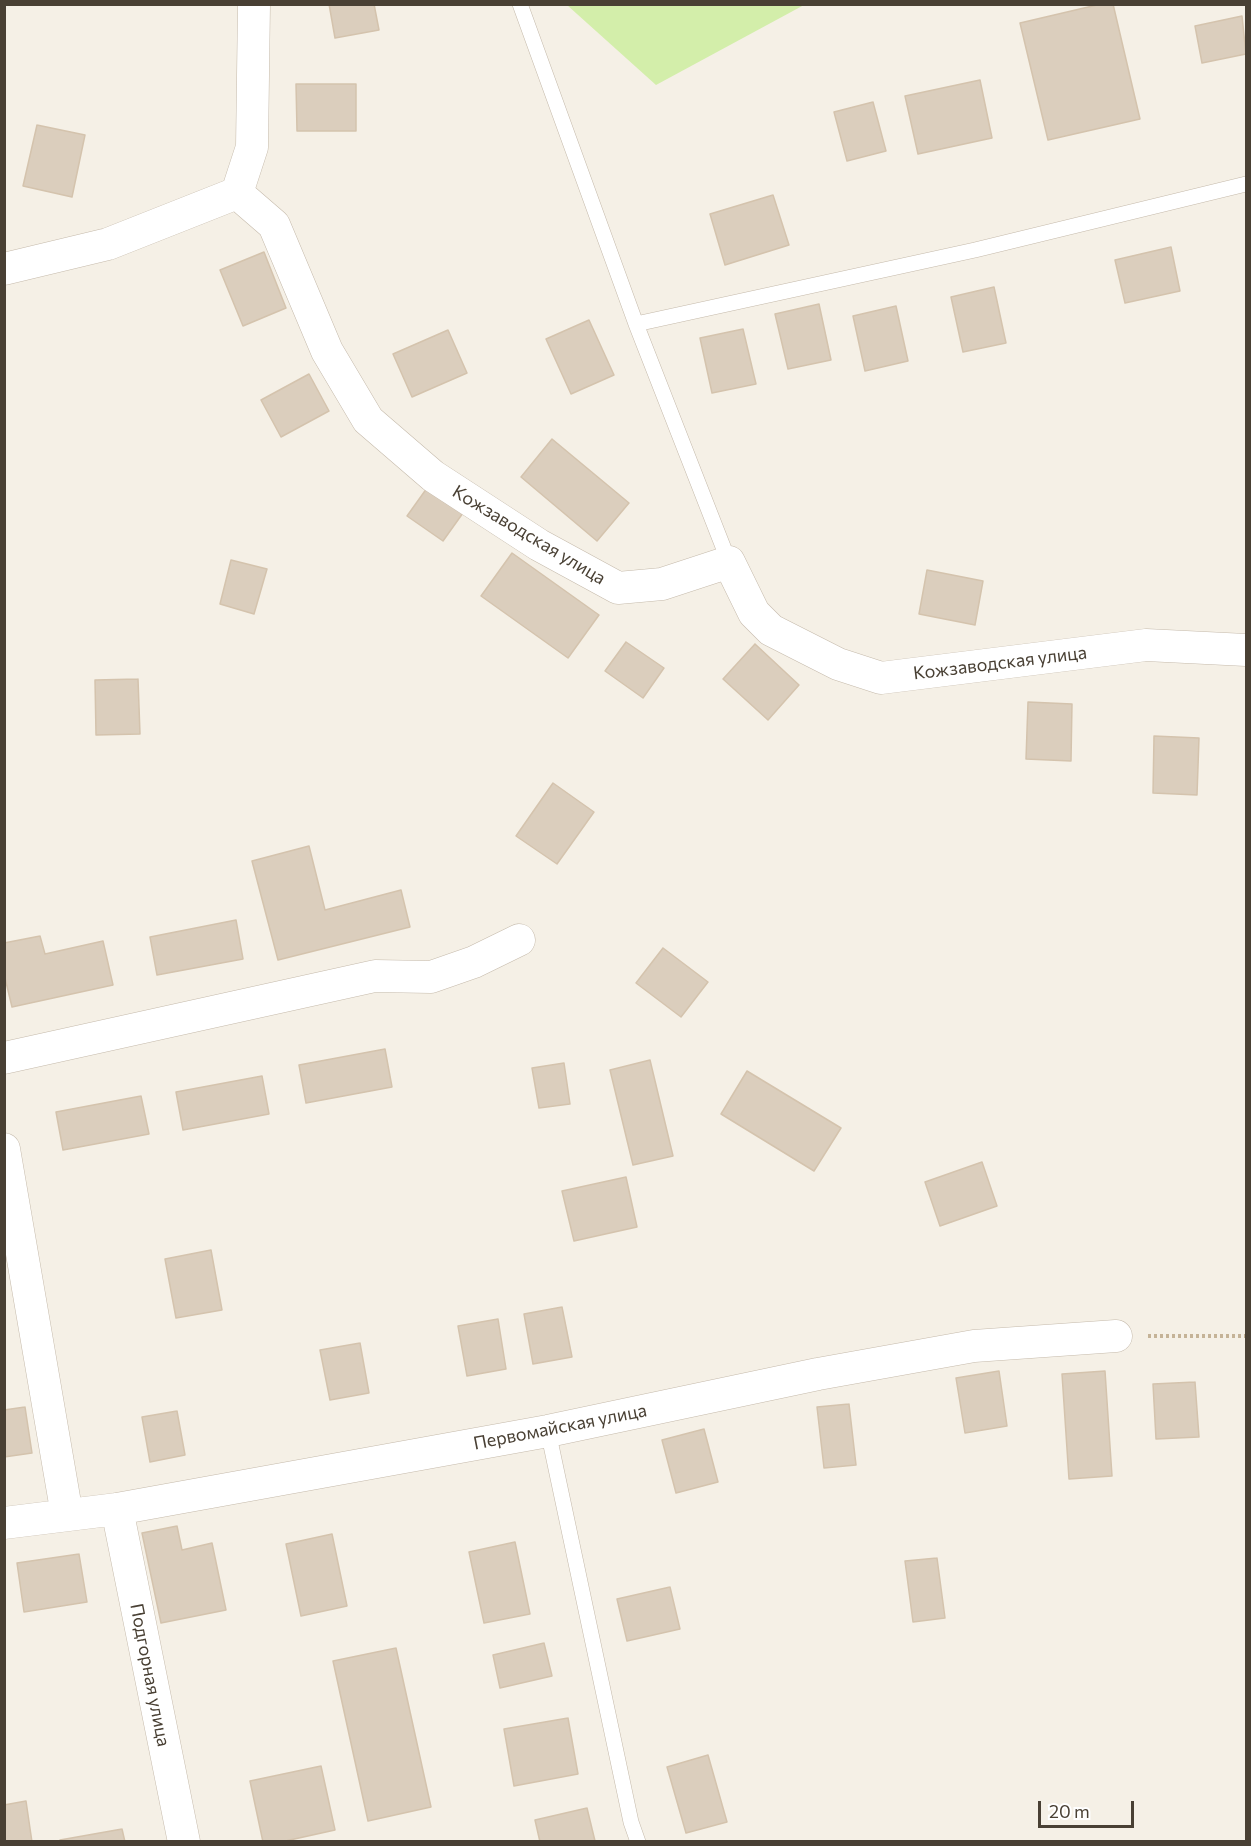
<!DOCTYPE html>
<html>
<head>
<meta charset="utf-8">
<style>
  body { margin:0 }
  #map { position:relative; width:1251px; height:1846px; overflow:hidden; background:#f5f0e6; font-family:Commissioner,sans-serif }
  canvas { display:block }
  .frame { position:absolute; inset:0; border:6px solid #494034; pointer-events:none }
  .scale { position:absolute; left:1038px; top:1801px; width:96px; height:27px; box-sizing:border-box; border:3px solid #494034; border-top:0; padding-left:8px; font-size:18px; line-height:21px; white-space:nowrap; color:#494034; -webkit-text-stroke:4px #fff; paint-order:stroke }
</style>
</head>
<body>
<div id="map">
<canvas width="1251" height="1846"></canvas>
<div class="frame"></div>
<div class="scale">20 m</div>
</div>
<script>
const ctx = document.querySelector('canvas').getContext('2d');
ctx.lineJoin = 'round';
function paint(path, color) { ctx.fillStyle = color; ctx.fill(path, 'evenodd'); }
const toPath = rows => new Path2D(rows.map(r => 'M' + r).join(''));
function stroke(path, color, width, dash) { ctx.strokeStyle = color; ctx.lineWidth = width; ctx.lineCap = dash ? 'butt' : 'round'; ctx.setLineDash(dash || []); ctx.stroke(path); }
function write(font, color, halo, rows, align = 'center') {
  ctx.font = font + ' Commissioner,sans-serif'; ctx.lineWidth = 6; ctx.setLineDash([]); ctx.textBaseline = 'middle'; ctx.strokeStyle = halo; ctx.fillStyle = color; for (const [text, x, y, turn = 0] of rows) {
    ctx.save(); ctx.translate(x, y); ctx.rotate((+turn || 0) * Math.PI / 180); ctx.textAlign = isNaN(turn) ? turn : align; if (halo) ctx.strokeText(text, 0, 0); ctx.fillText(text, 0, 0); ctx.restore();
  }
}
paint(toPath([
  [567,5,804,5,656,85]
]), '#d3eeaa');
const building = toPath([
  [329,4,374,4,379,30,335,38,329,4],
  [1101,4,1113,4,1140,119,1048,140,1020,23,1101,4],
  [1242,16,1246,54,1202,63,1195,26,1242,16],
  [980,80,992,138,918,154,905,96,980,80],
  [296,84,356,84,356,131,297,131,296,84],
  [873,102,886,151,847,161,834,112,873,102],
  [37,125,85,135,72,197,23,186,37,125],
  [773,195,789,245,725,265,710,214,773,195],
  [1171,247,1180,291,1125,303,1115,260,1171,247],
  [264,252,286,308,243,326,220,270,264,252],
  [994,287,1006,343,963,352,951,297,994,287],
  [819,304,831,360,788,369,775,314,819,304],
  [896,306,908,361,865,371,853,316,896,306],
  [589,320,614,375,571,394,546,339,589,320],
  [743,329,756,384,712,393,700,338,743,329],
  [448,330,467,373,412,397,393,354,448,330],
  [309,374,329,411,281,437,261,400,309,374],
  [552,439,629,503,597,541,521,477,552,439],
  [427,488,463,513,443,541,407,516,427,488],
  [512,553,599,615,568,658,481,596,512,553],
  [231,560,267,569,254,614,220,604,231,560],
  [927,570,983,581,975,625,919,614,927,570],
  [626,642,664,668,643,698,605,671,626,642],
  [755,644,799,685,768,720,723,679,755,644],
  [138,679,140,734,96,735,95,680,138,679],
  [1028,702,1072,704,1071,761,1026,759,1028,702],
  [1154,736,1199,738,1197,795,1153,793,1154,736],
  [553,783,594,812,557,864,516,836,553,783],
  [309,846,325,910,401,890,410,927,278,960,252,861,309,846],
  [236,920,243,959,157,975,150,937,236,920],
  [40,936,45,954,103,941,113,985,12,1007,4,974,4,943,40,936],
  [663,948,708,982,681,1017,636,983,663,948],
  [385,1049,392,1087,306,1103,299,1065,385,1049],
  [650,1060,673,1156,633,1165,610,1070,650,1060],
  [564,1063,570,1104,539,1108,532,1068,564,1063],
  [747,1071,841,1128,814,1171,721,1114,747,1071],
  [262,1076,269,1114,183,1130,176,1092,262,1076],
  [141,1096,149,1134,63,1150,56,1112,141,1096],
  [982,1162,997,1206,940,1226,925,1182,982,1162],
  [626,1177,637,1227,574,1241,562,1191,626,1177],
  [211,1250,222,1310,176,1318,165,1259,211,1250],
  [562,1307,572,1357,533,1364,524,1314,562,1307],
  [498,1319,506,1369,467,1376,458,1326,498,1319],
  [360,1343,369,1393,330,1400,320,1350,360,1343],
  [999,1371,1007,1426,965,1433,956,1378,999,1371],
  [1105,1371,1112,1476,1069,1479,1062,1374,1105,1371],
  [1195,1382,1199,1437,1156,1439,1153,1384,1195,1382],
  [849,1404,856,1465,824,1468,817,1407,849,1404],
  [25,1407,32,1453,4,1457,4,1410,25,1407],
  [177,1411,185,1455,150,1462,142,1417,177,1411],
  [704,1429,718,1482,676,1493,662,1440,704,1429],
  [177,1526,182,1550,212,1543,226,1610,161,1623,142,1533,177,1526],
  [332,1534,347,1606,301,1616,286,1544,332,1534],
  [515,1542,530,1614,484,1623,469,1552,515,1542],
  [79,1554,87,1602,24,1612,17,1563,79,1554],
  [937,1558,945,1618,913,1622,905,1561,937,1558],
  [670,1587,680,1629,627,1641,617,1599,670,1587],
  [544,1643,552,1676,500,1688,493,1655,544,1643],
  [396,1648,431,1807,368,1821,333,1661,396,1648],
  [568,1718,578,1774,514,1786,504,1729,568,1718],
  [708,1755,727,1822,686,1833,667,1767,708,1755],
  [321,1766,335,1830,281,1842,263,1842,250,1781,321,1766],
  [26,1801,32,1842,4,1842,4,1805,26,1801],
  [587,1808,595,1841,540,1842,535,1820,587,1808],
  [122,1829,125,1842,60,1842,60,1840,122,1829]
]);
paint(building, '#dbcebd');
stroke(building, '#d4c3ad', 1.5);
const lane = toPath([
  [520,4,636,324],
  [729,562,636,324,975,250,1246,184],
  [548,1431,631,1822,638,1842]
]);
const street = toPath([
  [237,193,274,225,327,351,368,420,433,476,539,545,618,588,662,584,729,562,754,613,771,630,838,664,881,678,1146,645,1246,650],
  [4,269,108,244,237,193,252,147,254,4],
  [4,1058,375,976,431,977,474,962,519,940],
  [4,1149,67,1515],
  [117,1509,184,1842],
  [4,1523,117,1509,548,1431,818,1374,974,1346,1116,1336]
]);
stroke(lane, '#c5baab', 16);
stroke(street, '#c5baab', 33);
stroke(toPath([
  [1148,1336,1246,1336]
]), '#c5b397', 4, [3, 3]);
stroke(lane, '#fff', 15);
stroke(street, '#fff', 32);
write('18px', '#494034', '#fff', [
  ["Кожзаводская улица",529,535,31],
  ["Кожзаводская улица",1000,663,-7],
  ["Первомайская улица",560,1427,-11],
  ["Подгорная улица",150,1675,79]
]);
</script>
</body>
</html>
